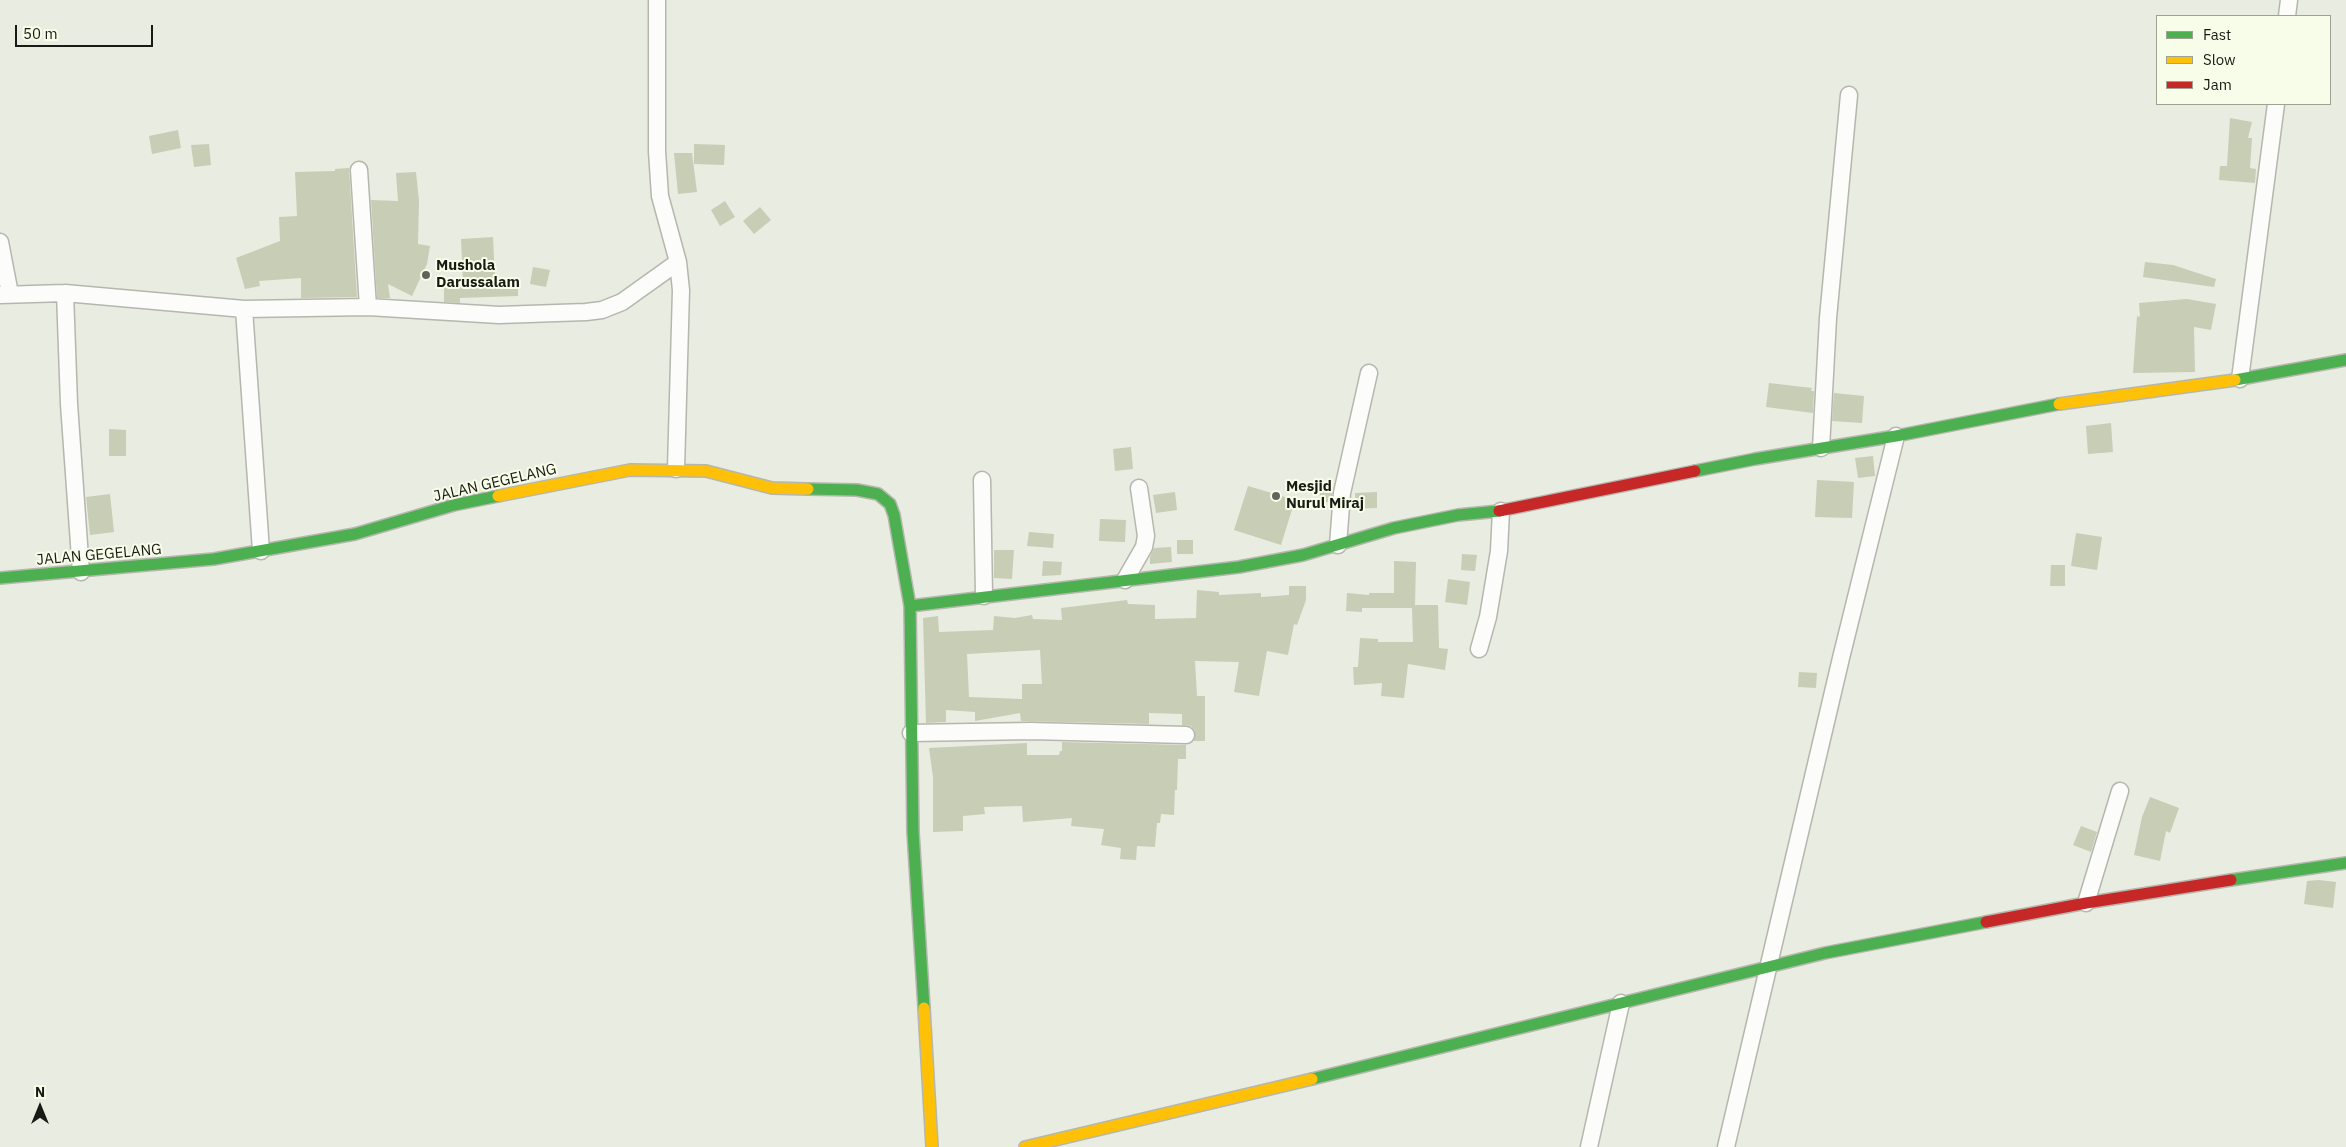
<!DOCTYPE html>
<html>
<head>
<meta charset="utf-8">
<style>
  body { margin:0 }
  #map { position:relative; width:2346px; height:1147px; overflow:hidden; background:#e9ece0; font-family:"IBM Plex Sans",sans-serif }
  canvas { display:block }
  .legend { position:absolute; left:2156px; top:15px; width:175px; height:90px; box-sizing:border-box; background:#f8fde9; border:1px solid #9ea293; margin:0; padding:6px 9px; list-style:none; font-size:15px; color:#181a13 }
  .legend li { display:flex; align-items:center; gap:10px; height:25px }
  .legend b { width:25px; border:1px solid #9ea293 }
  .north { position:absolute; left:15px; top:1082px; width:50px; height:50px; -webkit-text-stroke:4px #f8fde9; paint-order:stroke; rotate:0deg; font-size:14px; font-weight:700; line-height:20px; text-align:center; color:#181a13 }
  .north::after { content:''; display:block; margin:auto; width:18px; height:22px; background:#181a13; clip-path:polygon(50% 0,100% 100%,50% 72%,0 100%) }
  .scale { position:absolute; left:15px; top:25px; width:138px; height:22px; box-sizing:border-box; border:2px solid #181a13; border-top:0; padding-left:6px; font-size:15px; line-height:18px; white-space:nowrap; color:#181a13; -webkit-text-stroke:4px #f8fde9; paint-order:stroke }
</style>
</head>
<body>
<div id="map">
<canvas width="2346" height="1147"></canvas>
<ul class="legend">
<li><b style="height:6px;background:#4caf50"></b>Fast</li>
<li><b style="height:6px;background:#ffc107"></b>Slow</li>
<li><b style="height:6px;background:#c62828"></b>Jam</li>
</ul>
<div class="north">N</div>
<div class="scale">50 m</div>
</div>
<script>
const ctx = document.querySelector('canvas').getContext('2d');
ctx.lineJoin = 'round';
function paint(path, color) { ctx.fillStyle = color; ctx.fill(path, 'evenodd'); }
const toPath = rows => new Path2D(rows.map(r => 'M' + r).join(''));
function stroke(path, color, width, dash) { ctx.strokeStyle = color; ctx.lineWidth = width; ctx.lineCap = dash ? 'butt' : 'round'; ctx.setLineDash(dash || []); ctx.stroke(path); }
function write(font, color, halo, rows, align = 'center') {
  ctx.font = font + ' "IBM Plex Sans",sans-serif'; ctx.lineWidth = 4; ctx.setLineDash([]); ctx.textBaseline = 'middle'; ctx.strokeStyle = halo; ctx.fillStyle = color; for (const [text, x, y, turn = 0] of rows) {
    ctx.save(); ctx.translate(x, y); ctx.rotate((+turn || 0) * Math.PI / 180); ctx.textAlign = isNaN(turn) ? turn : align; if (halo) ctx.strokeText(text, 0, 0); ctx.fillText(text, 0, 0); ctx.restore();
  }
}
paint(toPath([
  [2230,118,2252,122,2248,138,2252,138,2250,168,2256,169,2255,183,2219,180,2220,166,2227,166],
  [178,130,181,148,152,154,149,136],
  [209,144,211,165,194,167,191,145],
  [694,144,725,145,724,165,694,164],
  [674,153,692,153,697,192,678,194],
  [349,168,357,297,301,298,301,278,259,281,260,286,245,289,236,258,280,241,279,217,297,216,295,172,335,171,335,169],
  [416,172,419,201,418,244,430,246,427,264,412,296,388,284,390,298,377,298,371,200,398,201,396,173],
  [725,201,735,217,720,226,711,210],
  [760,207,771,220,754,234,743,221],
  [493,237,495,279,518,280,518,296,460,298,460,303,444,302,444,283,463,283,461,239],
  [2145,262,2173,265,2216,279,2214,287,2143,277],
  [533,267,550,270,546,287,530,284],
  [2187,299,2216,304,2211,330,2194,327,2195,372,2133,373,2137,316,2140,317,2139,303],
  [1769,383,1812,388,1811,391,1814,391,1813,413,1766,407],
  [1834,393,1864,396,1862,423,1832,421],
  [2111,423,2113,452,2088,454,2086,426],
  [109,429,126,430,126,456,109,456],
  [1131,447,1133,469,1115,471,1113,449],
  [1873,456,1875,476,1858,478,1855,458],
  [1817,480,1854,482,1852,518,1815,517],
  [1248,486,1295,500,1281,545,1234,530],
  [1320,486,1333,486,1331,502,1320,502],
  [1175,492,1177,510,1156,513,1153,495],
  [1377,492,1377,508,1356,509,1355,493],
  [110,494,114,532,90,535,86,497],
  [1100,519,1126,520,1125,542,1099,541],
  [1029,532,1054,534,1053,548,1027,546],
  [2076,533,2102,537,2097,570,2071,566],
  [1177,540,1193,540,1193,554,1177,554],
  [1171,547,1172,562,1150,564,1150,557,1154,548],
  [994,550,1014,550,1012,579,994,578],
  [1462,554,1477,555,1475,571,1461,570],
  [1043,561,1062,562,1061,575,1042,576],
  [1394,561,1416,562,1415,605,1438,605,1439,648,1448,649,1445,670,1408,664,1404,698,1381,696,1382,683,1354,685,1353,667,1358,667,1360,638,1378,639,1378,642,1413,642,1412,608,1362,608,1362,612,1346,611,1347,593,1369,595,1369,593,1394,593],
  [2051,565,2065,565,2065,586,2050,586],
  [1448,579,1470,582,1467,605,1445,602],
  [1289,586,1306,586,1306,600,1297,625,1294,624,1288,655,1267,651,1259,696,1234,692,1239,662,1195,661,1197,696,1205,696,1205,741,1194,741,1195,731,1191,726,1182,725,1182,714,1149,713,1149,724,1021,721,1020,713,975,721,975,712,946,710,946,722,926,723,923,618,938,616,939,632,993,630,994,616,1015,618,1032,615,1033,619,1062,620,1061,608,1127,600,1128,604,1155,605,1155,619,1196,618,1197,590,1219,592,1219,595,1261,593,1261,597,1289,595],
  [1040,650,1042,684,1022,684,1022,699,969,697,967,654],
  [1799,672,1817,673,1816,688,1798,687],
  [1062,742,1186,745,1186,759,1178,759,1177,790,1175,790,1174,815,1161,814,1160,823,1157,823,1155,847,1137,846,1136,860,1120,859,1121,848,1101,845,1104,829,1071,826,1072,818,1023,822,1022,806,984,807,985,814,963,816,963,831,933,832,933,777,929,748,1027,743,1027,755,1059,755,1060,751,1062,751],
  [2150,797,2179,808,2170,833,2166,831,2160,861,2134,855,2142,817],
  [2081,826,2097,832,2091,852,2073,845],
  [2319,880,2336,882,2333,908,2304,904,2307,881]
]), '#c8cdb6');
const street = toPath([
  [657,0,657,151,660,196,678,262,681,290,676,469],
  [2287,16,2289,0],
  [359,170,368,307],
  [0,242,10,294],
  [65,293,69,404,81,572],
  [0,295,65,293,244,309,368,307,499,315,586,312,602,310,622,302,678,262],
  [244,309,261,551],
  [2240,379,2276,104],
  [1821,448,1828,318,1849,95],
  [982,480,984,596],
  [1338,545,1342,493,1369,373],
  [1125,580,1144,547,1146,536,1139,488],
  [1479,649,1488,617,1499,551,1501,511],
  [911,733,1031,731,1186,735],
  [2086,903,2120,791],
  [1589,1147,1621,1003],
  [1726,1147,1841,658,1896,436]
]);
const fast = toPath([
  [2235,380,2346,360],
  [1695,471,1755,459,1896,436,2059,404],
  [808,489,857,490,878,494,890,504,894,515,910,606,913,832,924,1008],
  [0,578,214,559,355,534,454,505,498,496],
  [910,606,1239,567,1303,555,1394,528,1458,515,1499,511],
  [2231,880,2346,863],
  [1312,1079,1825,953,1986,922]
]);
const slow = toPath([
  [2059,404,2235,380],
  [498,496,630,470,706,471,772,488,808,489],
  [924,1008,932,1147],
  [1025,1147,1312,1079]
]);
const jam = toPath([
  [1499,511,1695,471],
  [1986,922,2086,903,2231,880]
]);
stroke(street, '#b5b7ae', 19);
stroke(fast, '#b5b7ae', 14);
stroke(slow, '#b5b7ae', 14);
stroke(jam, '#b5b7ae', 14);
stroke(street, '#fcfcfa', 16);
stroke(fast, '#4caf50', 11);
stroke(slow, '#ffc107', 11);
stroke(jam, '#c62828', 11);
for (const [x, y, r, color] of [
  [426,275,5,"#61645b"],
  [1276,496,5,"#61645b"]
]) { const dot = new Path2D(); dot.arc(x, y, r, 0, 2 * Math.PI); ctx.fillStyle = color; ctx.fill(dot); stroke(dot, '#f8fde9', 2); }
write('bold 15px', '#181a13', '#f8fde9', [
  ["Mushola",436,266],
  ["Darussalam",436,283],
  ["Mesjid",1286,487],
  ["Nurul Miraj",1286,504]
], 'left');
write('15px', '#181a13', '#f8fde9', [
  ["JALAN GEGELANG",495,483,-13],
  ["JALAN GEGELANG",99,555,-5]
]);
</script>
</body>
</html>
